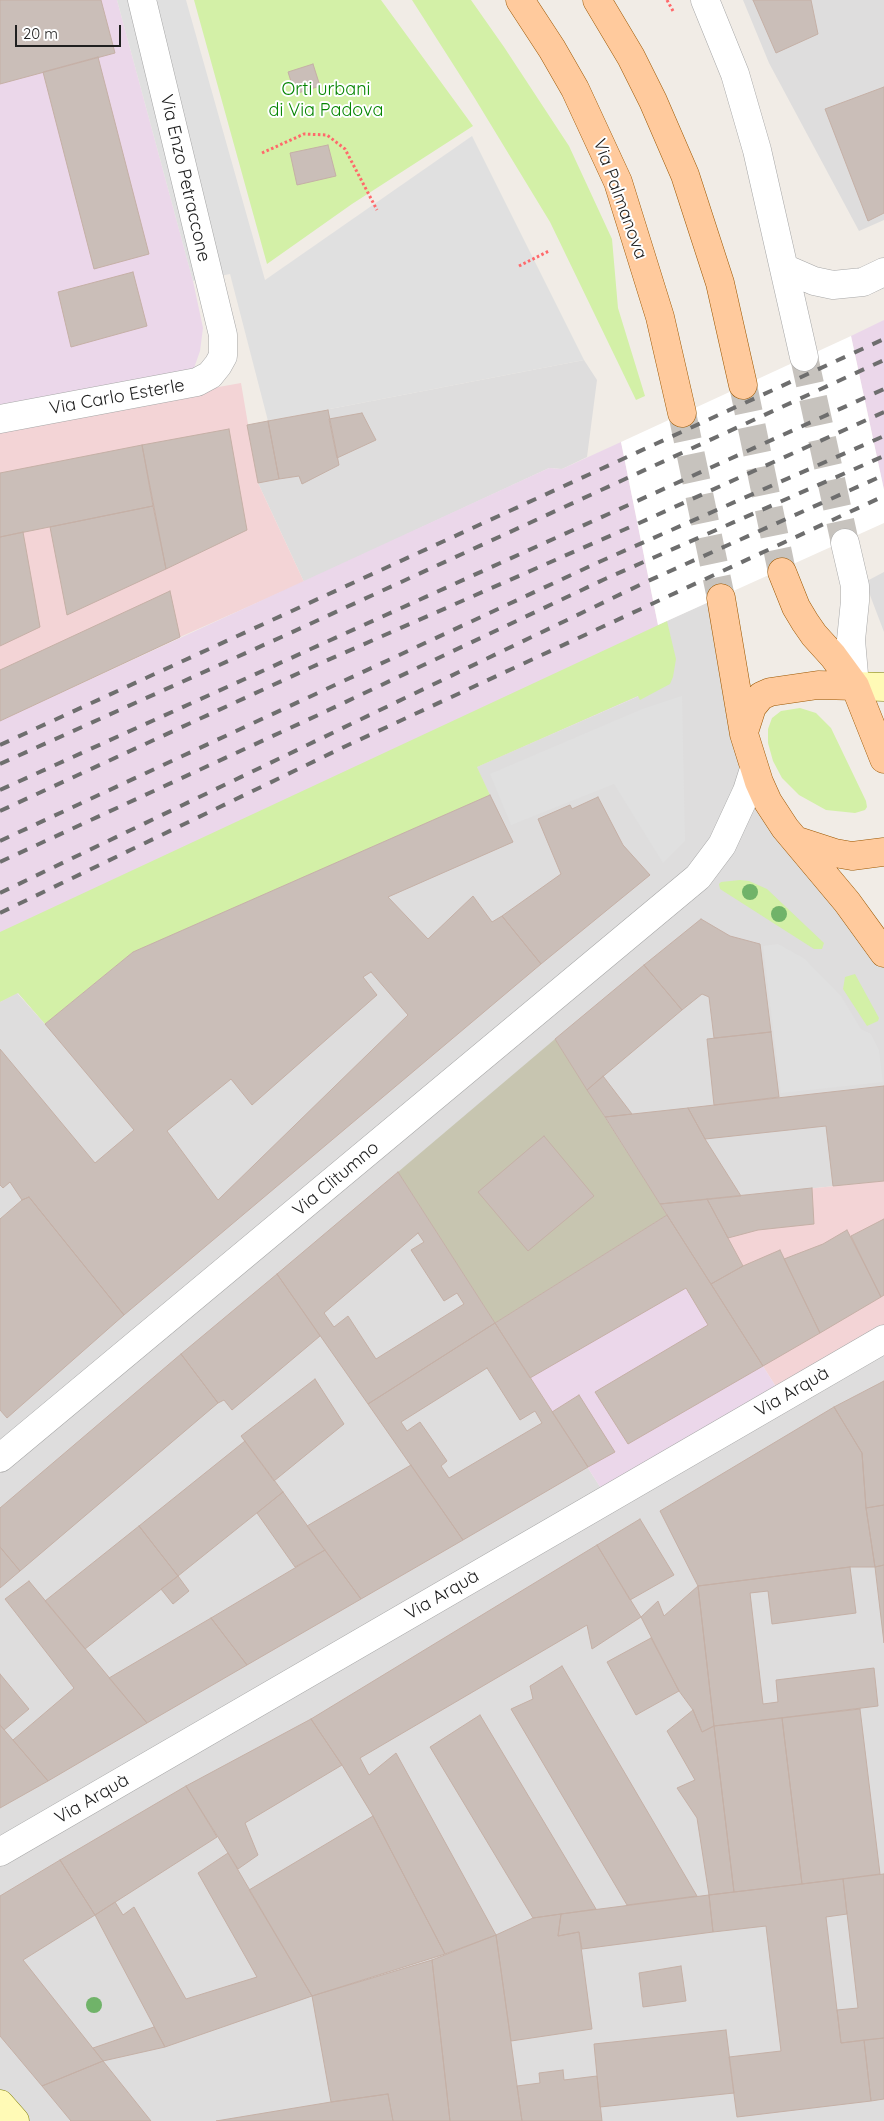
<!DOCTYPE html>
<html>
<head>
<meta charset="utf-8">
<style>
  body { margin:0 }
  #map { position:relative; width:884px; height:2121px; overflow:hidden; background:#f1ece6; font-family:Quicksand,sans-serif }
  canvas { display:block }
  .scale { position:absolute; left:15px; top:25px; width:106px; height:22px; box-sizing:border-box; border:2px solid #202020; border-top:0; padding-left:6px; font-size:15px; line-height:18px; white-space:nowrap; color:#202020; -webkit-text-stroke:4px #fff; paint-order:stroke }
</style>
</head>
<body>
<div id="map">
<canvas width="884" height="2121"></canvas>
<div class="scale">20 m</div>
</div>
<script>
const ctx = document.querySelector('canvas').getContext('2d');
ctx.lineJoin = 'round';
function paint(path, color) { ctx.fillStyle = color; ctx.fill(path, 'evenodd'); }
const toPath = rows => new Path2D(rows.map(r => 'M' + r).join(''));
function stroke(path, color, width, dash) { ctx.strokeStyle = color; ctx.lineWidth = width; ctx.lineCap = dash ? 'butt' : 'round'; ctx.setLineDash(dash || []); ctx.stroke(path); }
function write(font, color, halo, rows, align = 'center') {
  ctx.font = font + ' Quicksand,sans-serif'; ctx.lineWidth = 4; ctx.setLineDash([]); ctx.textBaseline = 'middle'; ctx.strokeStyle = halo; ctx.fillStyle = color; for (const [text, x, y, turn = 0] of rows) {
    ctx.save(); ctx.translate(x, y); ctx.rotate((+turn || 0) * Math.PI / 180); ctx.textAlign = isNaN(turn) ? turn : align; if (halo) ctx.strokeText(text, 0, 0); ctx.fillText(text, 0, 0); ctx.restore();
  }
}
paint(toPath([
  [743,0,884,0,884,220,859,231,769,63],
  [584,360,597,380,587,457,562,469,549,468,304,582,258,483,247,425],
  [884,572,884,632,865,582],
  [715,599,745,773,865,935,884,967,884,1181,660,1204,667,1215,495,1323,604,1493,884,1333,884,2121,23,2121,0,2094,0,1002,17,993,45,1024,133,952,489,795,476,767,639,696,658,625]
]), '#dedddd');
paint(toPath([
  [241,383,258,483,304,582,180,637,0,721,0,426],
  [884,1181,884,1333,780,1393,660,1204]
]), '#f3d4d6');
paint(toPath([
  [0,0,117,0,193,281,203,328,200,351,193,371,0,415],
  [884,320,884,490,851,336],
  [621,442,658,625,654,677,639,696,477,767,490,795,133,952,45,1024,18,993,0,1002,0,721,549,468,562,469],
  [667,1215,780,1393,604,1493,495,1323]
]), '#ebd7ea');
paint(toPath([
  [555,1039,667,1215,495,1323,398,1172]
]), '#c7c5b0');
paint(toPath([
  [194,0,381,0,473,126,352,204,267,264],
  [412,0,471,0,504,47,569,146,612,239,618,308,645,396,636,400,550,222,474,97],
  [667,621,676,659,673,677,670,684,640,700,638,696,477,767,490,795,133,952,45,1024,18,993,0,1002,0,932],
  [800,708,816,713,831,728,866,801,867,807,865,810,855,813,826,810,799,795,782,778,773,761,768,743,768,729,772,718,781,711],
  [740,880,749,881,767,889,824,943,822,949,814,949,720,889,719,884,721,882],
  [855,974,879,1018,878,1021,867,1026,843,989,845,977]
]), '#d3f0a7');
paint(toPath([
  [117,0,186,0,265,280,472,136,584,360,268,421,230,274,193,281],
  [682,696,685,841,663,863,614,784,511,825,490,774,640,710],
  [778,944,805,959,841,996,861,1029,871,1034,879,1050,883,1082,781,1093,763,946]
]), '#e0e0e0');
paint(toPath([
  [851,336,884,490,884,523,658,625,621,442]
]), '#fff');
const building = toPath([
  [0,0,101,0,115,53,0,84,0,0],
  [753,0,811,0,818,34,776,53,753,0],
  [98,57,149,254,94,269,43,72,98,57],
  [313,64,320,86,295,94,288,72,313,64],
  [884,87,884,213,868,221,825,109,884,87],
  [328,145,336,176,297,185,290,153,328,145],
  [133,272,147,326,71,347,58,292,133,272],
  [328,410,339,465,302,484,299,476,279,479,268,421,328,410],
  [362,413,376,440,337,458,329,419,362,413],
  [268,421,279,479,258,483,247,425,268,421],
  [229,429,247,530,166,569,142,445,229,429],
  [142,445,153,506,0,537,0,473,142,445],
  [153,506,166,569,67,615,50,527,153,506],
  [23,532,40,627,0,646,0,537,23,532],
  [170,591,180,637,0,721,0,670,170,591],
  [490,795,513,842,388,897,428,939,473,896,492,922,502,916,541,964,124,1315,29,1197,22,1200,10,1182,3,1188,0,1185,0,1049,95,1163,134,1130,45,1024,133,952,490,795],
  [371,972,408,1015,218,1200,167,1131,231,1079,252,1105,377,995,363,977,371,972],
  [598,797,623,845,650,875,541,964,502,916,561,874,538,819,570,805,572,809,598,797],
  [701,919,730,936,760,944,771,1032,714,1038,709,997,702,994,682,1010,644,965,701,919],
  [644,965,682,1010,587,1090,555,1039,644,965],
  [771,1032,779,1097,714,1105,707,1039,771,1032],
  [603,1076,632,1114,605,1117,587,1090,603,1076],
  [884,1086,884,1181,833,1186,826,1126,705,1139,688,1108,884,1086],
  [688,1108,705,1139,741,1196,660,1204,605,1117,688,1108],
  [544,1136,594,1196,528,1251,478,1192,544,1136],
  [398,1172,495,1323,368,1404,277,1274,398,1172],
  [418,1233,424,1242,411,1250,444,1301,457,1293,464,1304,376,1359,348,1316,334,1327,324,1313,418,1233],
  [812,1188,814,1224,758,1230,728,1238,707,1199,812,1188],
  [29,1197,124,1315,7,1418,0,1410,0,1219,22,1200,29,1197],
  [707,1199,743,1266,711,1284,660,1204,707,1199],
  [667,1215,763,1366,628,1444,595,1392,708,1325,686,1288,530,1378,495,1323,667,1215],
  [884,1219,884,1295,881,1297,851,1236,884,1219],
  [847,1230,881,1297,820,1333,784,1259,823,1244,847,1230],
  [780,1250,820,1333,763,1366,711,1284,743,1266,780,1250],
  [277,1274,320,1336,232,1410,224,1400,218,1403,181,1354,277,1274],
  [495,1323,588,1467,463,1540,368,1404,495,1323],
  [487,1368,520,1420,535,1411,542,1423,449,1478,441,1466,447,1461,420,1422,407,1431,401,1422,487,1368],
  [181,1354,218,1403,20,1571,0,1547,0,1508,181,1354],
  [315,1379,344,1424,274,1481,241,1436,315,1379],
  [884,1381,884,1505,866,1508,862,1453,834,1407,884,1381],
  [579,1395,615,1452,588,1467,552,1412,579,1395],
  [834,1407,862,1453,866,1508,875,1567,850,1567,698,1586,660,1511,834,1407],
  [245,1441,283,1492,178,1576,139,1526,245,1441],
  [411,1465,463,1540,361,1599,307,1526,411,1465],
  [283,1492,325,1550,295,1567,257,1513,283,1492],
  [884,1505,884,1565,875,1567,866,1508,884,1505],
  [640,1519,674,1575,630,1600,597,1545,640,1519],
  [139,1526,178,1576,85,1649,45,1601,139,1526],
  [597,1545,641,1617,592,1649,587,1625,360,1758,369,1775,396,1753,496,1935,445,1954,373,1816,342,1765,311,1719,597,1545],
  [0,1547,20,1571,0,1588,0,1547],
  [325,1550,361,1599,247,1665,211,1618,325,1550],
  [884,1565,884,1643,875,1567,884,1565],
  [850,1567,856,1613,772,1624,768,1591,750,1593,763,1704,778,1702,776,1680,874,1668,878,1706,714,1726,698,1586,850,1567],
  [178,1576,189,1591,173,1604,161,1589,178,1576],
  [29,1581,147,1723,48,1781,13,1740,74,1688,5,1599,29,1581],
  [698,1586,714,1726,702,1732,693,1710,679,1691,641,1617,658,1601,664,1616,698,1586],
  [211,1618,247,1665,147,1723,109,1678,211,1618],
  [651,1638,679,1691,636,1715,607,1662,651,1638],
  [562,1666,697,1896,627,1905,511,1709,533,1699,530,1686,562,1666],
  [0,1674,29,1709,4,1730,0,1725,0,1674],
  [860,1709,880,1874,802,1884,782,1718,860,1709],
  [693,1710,702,1732,714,1726,734,1892,709,1895,697,1818,677,1788,695,1780,667,1731,693,1710],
  [480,1715,596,1909,533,1918,430,1747,480,1715],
  [782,1718,802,1884,734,1892,714,1726,782,1718],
  [311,1719,342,1765,245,1823,258,1855,238,1869,186,1786,311,1719],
  [0,1725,48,1781,0,1808,0,1725],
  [186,1786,217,1837,95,1915,60,1860,186,1786],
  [373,1816,445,1954,312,1996,249,1890,373,1816],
  [228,1853,312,1996,165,2047,95,1915,115,1902,123,1915,134,1907,186,1999,257,1977,198,1873,228,1853],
  [60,1860,95,1915,23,1960,103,2061,42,2086,0,2036,0,1896,60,1860],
  [884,1874,884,2038,841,2043,837,2010,858,2008,843,1879,884,1874],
  [843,1879,847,1914,826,1917,837,2010,841,2043,864,2040,871,2101,737,2117,729,2057,781,2051,766,1926,713,1932,709,1895,843,1879],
  [709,1895,713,1932,582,1949,579,1932,558,1936,561,1914,709,1895],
  [561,1914,558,1936,579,1932,592,2029,511,2041,496,1935,533,1918,561,1914],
  [496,1935,522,2121,450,2121,432,1960,496,1935],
  [432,1960,450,2121,393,2121,388,2094,331,2102,312,1996,432,1960],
  [681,1966,686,2001,643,2007,639,1973,681,1966],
  [154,2027,165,2047,103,2061,93,2048,154,2027],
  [726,2030,734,2093,600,2107,594,2044,726,2030],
  [884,2038,884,2099,871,2101,864,2040,884,2038],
  [103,2061,151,2121,71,2121,42,2086,103,2061],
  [563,2070,564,2080,597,2076,602,2121,522,2121,517,2086,540,2083,539,2073,563,2070],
  [388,2094,393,2121,216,2121,331,2102,388,2094]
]);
paint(building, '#cabeb8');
stroke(building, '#c5b0a6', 1);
stroke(toPath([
  [804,357,845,543]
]), '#c7c3be', 28, [28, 14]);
stroke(toPath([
  [743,385,782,572],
  [682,413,721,598]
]), '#c7c3be', 28, [28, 14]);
const street = toPath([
  [705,0,735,74,757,150,804,357],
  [784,268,814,281,833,285,863,282,884,272],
  [0,419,197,382,210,375,218,365,223,356,223,335,142,0],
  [845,543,855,586,855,601,851,640,855,686],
  [0,1458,698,877,722,845,747,791,754,769],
  [0,1852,884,1339]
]);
const secondary = toPath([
  [855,686,884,687],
  [0,2104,15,2121]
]);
const primary = toPath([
  [520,0,552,49,575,89,618,182,660,317,682,413],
  [597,0,631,57,653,101,685,175,720,283,743,385],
  [782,572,796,607,805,622,814,635,833,656,855,686,884,759],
  [721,598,744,734,759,782,768,802,785,828,847,902,884,953],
  [744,732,752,707,761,696,770,692,818,685,855,686],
  [798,841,835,853,852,856,884,852]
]);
stroke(street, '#a7a7a7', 29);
stroke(secondary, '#7e7d00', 29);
stroke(primary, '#9c5700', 29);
stroke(toPath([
  [667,0,673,11],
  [262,153,304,134,327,135,345,149,377,210],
  [519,266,549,251]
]), '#ff696b', 3, [2.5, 2.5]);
stroke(street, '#fff', 28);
stroke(secondary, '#fffab6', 28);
stroke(primary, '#ffca9d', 28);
stroke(toPath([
  [0,745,884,339],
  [0,764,288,634,884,360],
  [0,790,884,389],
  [0,811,312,667,637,524,884,412],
  [0,841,599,562,884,436],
  [0,862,316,716,605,579,884,456],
  [0,893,648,581,884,475],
  [0,913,346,746,884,496]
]), '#6e6e6e', 4, [10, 10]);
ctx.fillStyle = '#70b369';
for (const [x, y] of [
  [750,892],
  [779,914],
  [94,2005]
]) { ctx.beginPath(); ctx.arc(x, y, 8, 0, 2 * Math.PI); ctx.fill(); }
write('18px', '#068502', '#fff', [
  ["Orti urbani",326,90],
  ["di Via Padova",326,111]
]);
write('18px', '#202020', '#fff', [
  ["Via Enzo Petraccone",185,178,77],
  ["Via Palmanova",620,199,70],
  ["Via Carlo Esterle",117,397,-10],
  ["Via Clitumno",336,1179,-40],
  ["Via Arquà",792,1392,-30],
  ["Via Arquà",442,1595,-30],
  ["Via Arquà",92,1799,-30]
]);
</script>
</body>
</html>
